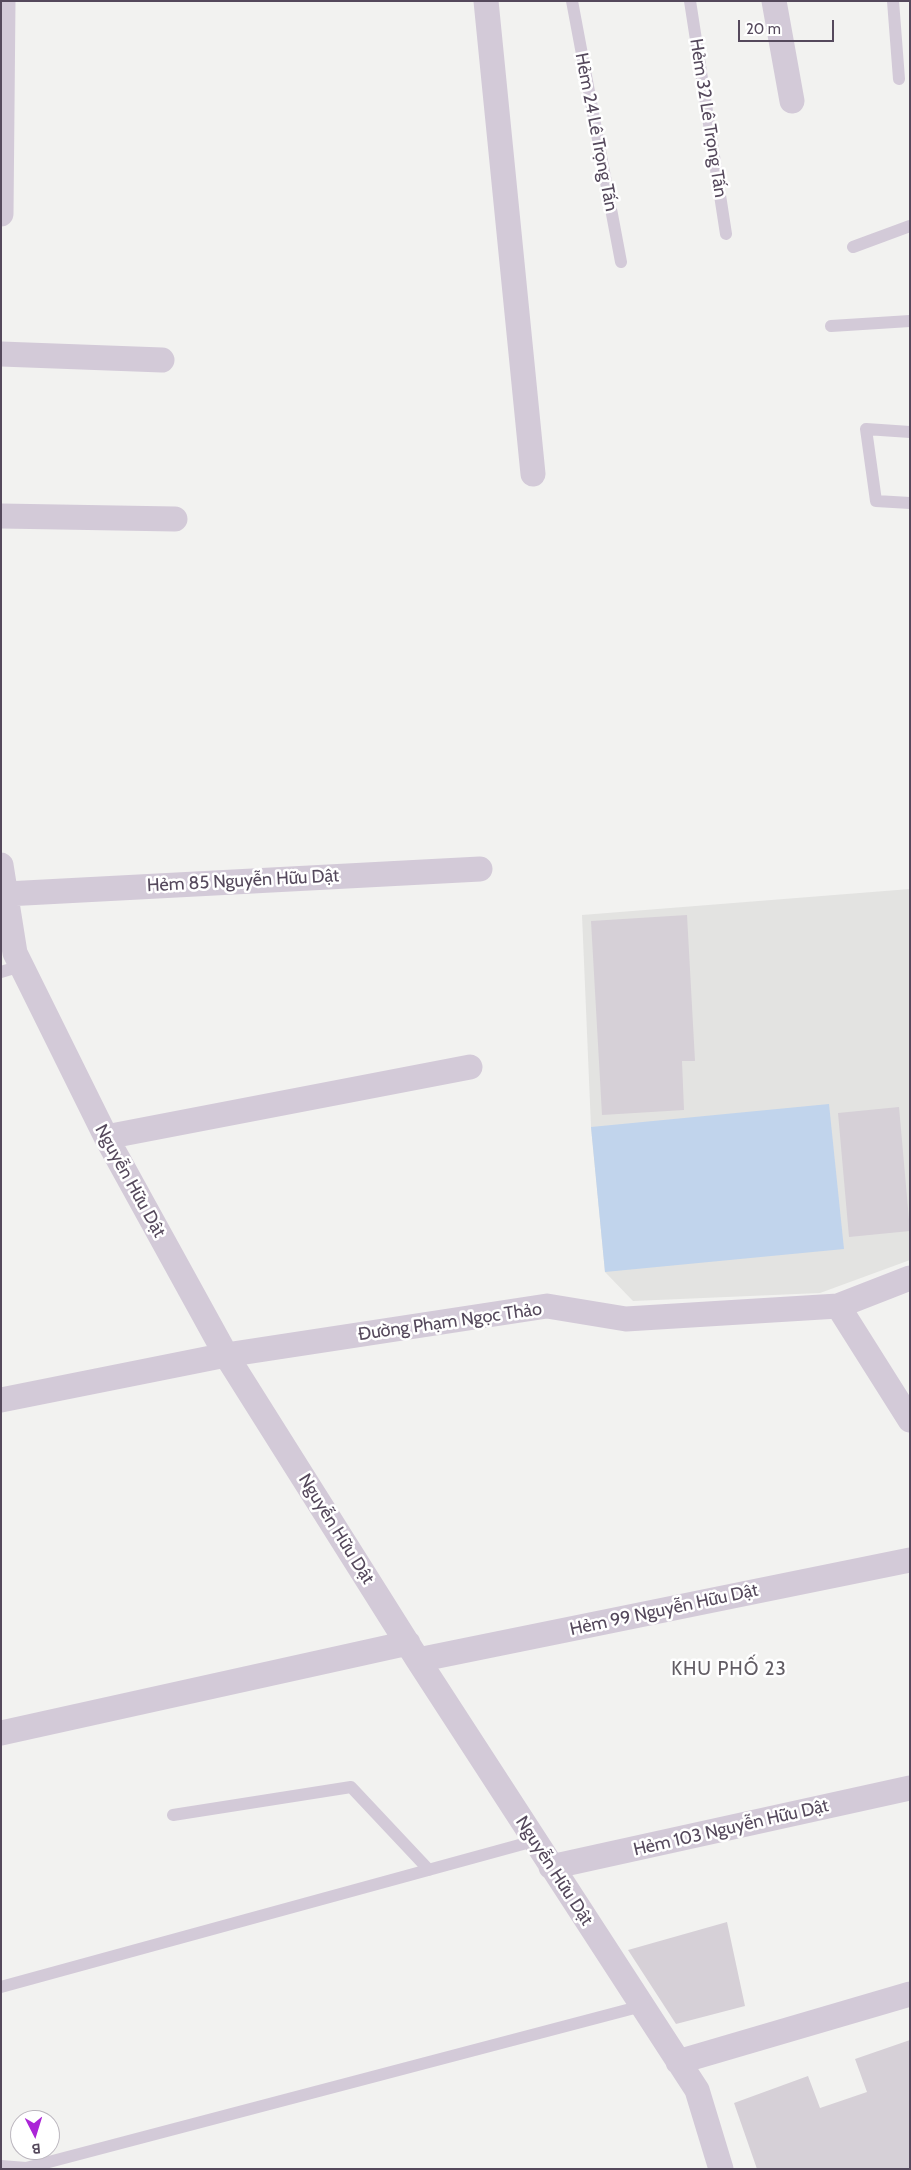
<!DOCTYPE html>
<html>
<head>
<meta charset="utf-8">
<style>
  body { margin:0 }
  #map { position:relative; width:911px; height:2170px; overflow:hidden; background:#f2f2f0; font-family:Cabin,sans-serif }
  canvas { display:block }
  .frame { position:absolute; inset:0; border:2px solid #55495c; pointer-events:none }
  .north { position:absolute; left:10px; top:2110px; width:50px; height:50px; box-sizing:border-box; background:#fff; border:1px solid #bbb6be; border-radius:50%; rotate:175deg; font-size:14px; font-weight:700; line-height:20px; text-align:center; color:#55495c }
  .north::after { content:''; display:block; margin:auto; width:18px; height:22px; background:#ab25d7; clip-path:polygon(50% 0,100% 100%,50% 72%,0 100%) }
  .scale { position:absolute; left:738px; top:20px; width:96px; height:22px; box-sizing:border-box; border:2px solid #55495c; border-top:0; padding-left:6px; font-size:15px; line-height:18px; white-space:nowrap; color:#55495c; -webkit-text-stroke:4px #fff; paint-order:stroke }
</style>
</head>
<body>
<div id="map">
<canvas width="911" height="2170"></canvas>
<div class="frame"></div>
<div class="north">B</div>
<div class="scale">20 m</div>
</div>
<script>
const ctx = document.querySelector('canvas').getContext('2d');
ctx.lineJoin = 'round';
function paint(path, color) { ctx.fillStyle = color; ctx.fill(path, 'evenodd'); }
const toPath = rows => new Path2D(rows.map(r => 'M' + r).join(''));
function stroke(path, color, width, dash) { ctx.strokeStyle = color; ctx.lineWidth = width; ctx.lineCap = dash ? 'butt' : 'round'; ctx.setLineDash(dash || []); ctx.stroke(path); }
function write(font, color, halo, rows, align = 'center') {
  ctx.font = font + ' Cabin,sans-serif'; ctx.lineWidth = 5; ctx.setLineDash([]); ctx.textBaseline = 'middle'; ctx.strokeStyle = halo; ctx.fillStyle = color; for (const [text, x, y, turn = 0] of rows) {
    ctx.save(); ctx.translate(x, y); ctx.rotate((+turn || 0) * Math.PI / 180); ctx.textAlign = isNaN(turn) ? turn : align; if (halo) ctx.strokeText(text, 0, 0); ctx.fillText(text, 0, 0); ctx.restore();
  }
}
paint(toPath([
  [910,889,910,1260,820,1293,633,1301,605,1272,591,1127,582,915]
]), '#e3e3e1');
paint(toPath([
  [829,1104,844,1249,605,1272,591,1127]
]), '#c1d4ec');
paint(toPath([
  [687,915,695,1061,682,1061,684,1110,602,1115,591,921],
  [899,1107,910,1231,849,1237,838,1113],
  [727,1922,745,2006,676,2024,628,1950],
  [910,2040,910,2169,757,2169,734,2103,808,2076,820,2108,867,2092,855,2059]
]), '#d6d0d7');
stroke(toPath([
  [572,1,621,262],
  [690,1,726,234],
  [893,1,899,79],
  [853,247,910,226],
  [831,326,910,321],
  [910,432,866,429,876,501,910,503],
  [1,972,21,966],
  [173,1815,351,1787,429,1870],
  [1,1987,534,1841],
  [1,2166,26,2168,642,2006]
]), '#d3cad8', 12);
stroke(toPath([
  [486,1,533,474],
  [774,1,792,101],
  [1,214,3,1],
  [1,354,162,360],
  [1,516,175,519],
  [1,865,15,953,106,1137,226,1355,418,1660,697,2090,721,2169],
  [6,894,480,869],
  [106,1137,470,1067],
  [838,1306,910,1420],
  [1,1400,226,1355,547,1306,626,1319,838,1306,910,1278],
  [418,1660,910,1560],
  [1,1733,408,1643],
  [551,1867,910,1788],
  [678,2062,910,1994]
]), '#d3cad8', 25);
write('18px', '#55495c', '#fff', [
  ["Hẻm 32 Lê Trọng Tấn",708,118,81],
  ["Hẻm 24 Lê Trọng Tấn",596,132,79],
  ["Hẻm 85 Nguyễn Hữu Dật",243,881,-3],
  ["Nguyễn Hữu Dật",130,1181,61],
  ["Đường Phạm Ngọc Thảo",450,1322,-8],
  ["Nguyễn Hữu Dật",336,1529,58],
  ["Hẻm 99 Nguyễn Hữu Dật",664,1610,-12],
  ["Hẻm 103 Nguyễn Hữu Dật",731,1828,-13],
  ["Nguyễn Hữu Dật",554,1871,57]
]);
ctx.letterSpacing = '1px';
write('19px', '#625d64', '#fff', [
  ["KHU PHỐ 23",729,1669]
]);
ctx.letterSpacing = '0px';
</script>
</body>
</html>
